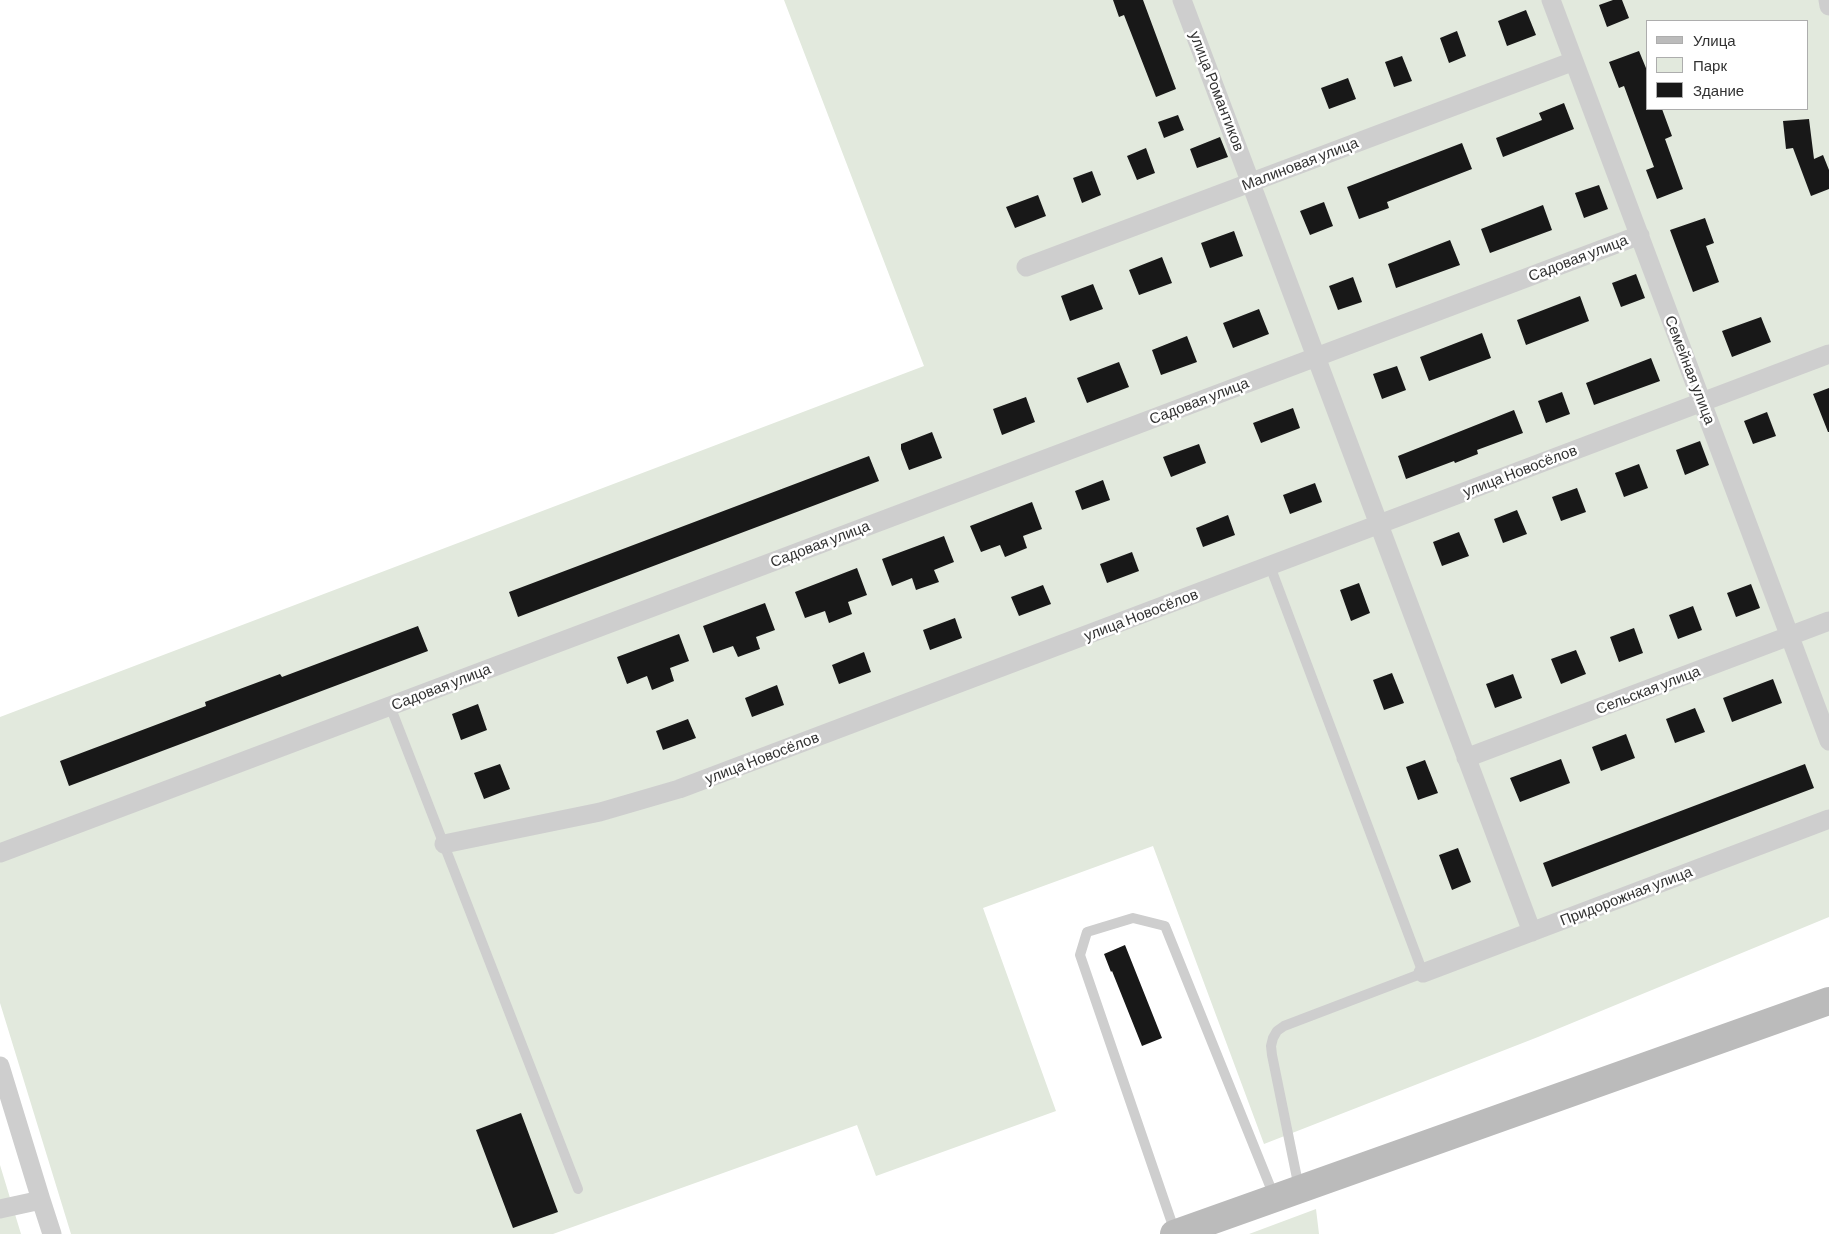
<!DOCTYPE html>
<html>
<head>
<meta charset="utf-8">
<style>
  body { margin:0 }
  #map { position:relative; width:1829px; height:1234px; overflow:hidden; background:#fff; font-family:Barlow,sans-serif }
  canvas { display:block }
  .legend { position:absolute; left:1646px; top:20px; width:162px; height:90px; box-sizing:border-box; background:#fff; border:1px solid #adadad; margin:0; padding:6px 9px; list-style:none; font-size:15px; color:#313131 }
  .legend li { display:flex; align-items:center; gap:10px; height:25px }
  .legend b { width:25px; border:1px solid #adadad }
</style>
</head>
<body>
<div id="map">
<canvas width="1829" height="1234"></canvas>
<ul class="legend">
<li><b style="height:6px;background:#bbb"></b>Улица</li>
<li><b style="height:14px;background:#e2e9dd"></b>Парк</li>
<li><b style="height:14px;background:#181818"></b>Здание</li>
</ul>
</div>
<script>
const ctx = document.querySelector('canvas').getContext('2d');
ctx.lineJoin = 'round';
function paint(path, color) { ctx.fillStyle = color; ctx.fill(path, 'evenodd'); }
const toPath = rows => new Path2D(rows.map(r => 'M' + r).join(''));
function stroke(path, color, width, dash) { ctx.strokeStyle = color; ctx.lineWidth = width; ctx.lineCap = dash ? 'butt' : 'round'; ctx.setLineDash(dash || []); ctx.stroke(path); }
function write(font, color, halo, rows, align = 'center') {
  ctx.font = font + ' Barlow,sans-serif'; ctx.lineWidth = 5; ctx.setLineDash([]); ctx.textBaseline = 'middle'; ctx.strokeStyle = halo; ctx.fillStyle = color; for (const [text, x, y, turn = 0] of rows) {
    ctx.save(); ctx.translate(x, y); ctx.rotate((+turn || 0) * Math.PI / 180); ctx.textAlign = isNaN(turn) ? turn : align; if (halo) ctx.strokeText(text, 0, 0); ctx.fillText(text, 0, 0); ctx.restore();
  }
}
paint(toPath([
  [784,0,1829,0,1829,917,1538,1037,1264,1144,1153,846,983,908,1056,1111,876,1176,857,1125,553,1234,71,1234,0,1003,0,717,924,366],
  [1648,21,1808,21,1808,109,1648,109],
  [0,1165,21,1234,0,1234],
  [1316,1209,1319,1234,1249,1234]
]), '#e2e9dd');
paint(toPath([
  [1113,0,1143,0,1176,89,1156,97,1124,15,1119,17],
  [1613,0,1622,0,1629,18,1607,27,1599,5],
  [1526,10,1536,35,1507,46,1498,21],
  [1457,31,1466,56,1449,63,1440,38],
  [1639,51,1648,73,1648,109,1662,109,1672,136,1665,139,1683,189,1657,199,1646,170,1654,167,1624,86,1619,88,1609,62],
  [1402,56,1412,81,1394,87,1385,62],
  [1348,78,1356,99,1329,109,1321,88],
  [1564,103,1574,129,1503,157,1496,138,1542,120,1539,113],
  [1178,115,1184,130,1164,138,1158,122],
  [1809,119,1814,159,1823,155,1829,170,1829,189,1811,196,1793,148,1786,149,1783,121],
  [1220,137,1228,157,1197,168,1190,149],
  [1462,143,1472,169,1387,202,1389,208,1359,219,1347,187],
  [1146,148,1155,173,1137,180,1127,156],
  [1092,171,1101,195,1082,203,1073,178],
  [1599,185,1608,209,1584,218,1575,193],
  [1038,195,1046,216,1015,228,1006,207],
  [1324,202,1333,226,1310,235,1300,211],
  [1543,205,1552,230,1490,253,1481,229],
  [1705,218,1714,243,1706,246,1719,282,1693,292,1670,230],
  [1234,231,1243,256,1210,268,1201,243],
  [1450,240,1460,265,1396,288,1388,264],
  [1162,257,1172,283,1139,295,1129,270],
  [1636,274,1645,298,1621,307,1612,283],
  [1353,277,1362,302,1338,310,1329,286],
  [1093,284,1103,309,1070,321,1061,296],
  [1580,296,1589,321,1526,345,1517,320],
  [1259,309,1269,334,1233,348,1223,323],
  [1761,317,1771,342,1732,357,1722,331],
  [1482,333,1491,358,1429,381,1420,357],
  [1187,336,1197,362,1161,375,1152,350],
  [1651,358,1660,381,1594,405,1586,383],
  [1119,362,1129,387,1087,403,1077,378],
  [1397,366,1406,390,1382,399,1373,374],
  [1829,388,1829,432,1828,432,1813,394],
  [1562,392,1570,414,1546,423,1538,401],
  [1026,397,1035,422,1002,435,993,409],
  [1293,408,1300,428,1261,443,1253,423],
  [1514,410,1523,433,1477,450,1478,454,1455,463,1454,461,1406,479,1398,456],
  [1767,412,1776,436,1753,444,1744,421],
  [932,432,942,458,909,470,901,449,901,444],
  [1700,441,1709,465,1685,475,1676,450],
  [1199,444,1206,463,1171,477,1163,457],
  [869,456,879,481,518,617,509,592],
  [1639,464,1648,488,1624,497,1615,473],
  [1103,480,1110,500,1082,510,1075,491],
  [1315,483,1322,502,1290,514,1283,495],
  [1577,488,1586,512,1561,521,1552,497],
  [1032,502,1042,529,1023,536,1027,548,1005,557,1000,545,981,552,970,526],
  [1517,510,1527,534,1503,543,1494,519],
  [1228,515,1235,535,1203,547,1196,528],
  [1459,532,1469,556,1442,566,1433,542],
  [944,536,954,562,934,570,939,582,916,590,912,578,892,586,882,559],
  [1132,552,1139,571,1107,583,1100,564],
  [857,568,867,595,848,602,852,614,829,623,825,611,805,618,795,592],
  [1359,583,1370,613,1351,621,1340,590],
  [1751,584,1760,608,1736,617,1727,593],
  [1043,585,1051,604,1019,616,1011,597],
  [765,603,775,630,756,637,760,649,738,657,733,646,713,653,703,626],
  [1693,606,1702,630,1678,639,1669,615],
  [955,618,962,638,930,650,923,630],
  [418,626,428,651,69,786,60,761,206,706,205,702,280,674,282,677],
  [1634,628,1643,653,1619,662,1610,637],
  [679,634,689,661,670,668,674,681,652,690,647,676,627,684,617,657],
  [1576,650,1586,674,1561,684,1551,659],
  [864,652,871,672,839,684,832,665],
  [1392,673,1404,703,1384,710,1373,680],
  [1513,674,1522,698,1495,708,1486,684],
  [1773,679,1782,703,1732,722,1723,698],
  [777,685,784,705,752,717,745,698],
  [478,704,487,730,461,740,452,714],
  [1695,708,1705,732,1675,743,1666,719],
  [688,719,696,738,663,750,656,731],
  [1626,734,1635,758,1601,771,1592,747],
  [1561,759,1570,783,1520,802,1510,778],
  [1425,760,1438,793,1418,800,1406,767],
  [500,764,510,789,484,799,474,773],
  [1805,764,1814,788,1552,887,1543,863],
  [1458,848,1471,882,1452,890,1439,855],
  [1125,945,1162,1038,1142,1046,1112,971,1111,972,1104,954],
  [521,1113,558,1212,513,1228,476,1130]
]), '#181818');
stroke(toPath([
  [1270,566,1423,973,1284,1026,1277,1031,1273,1038,1271,1046,1272,1055,1299,1188],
  [390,706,578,1189],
  [1175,1232,1080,955,1087,932,1133,918,1165,926,1274,1196]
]), '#cecece', 10);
stroke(toPath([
  [1182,0,1532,932],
  [1551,0,1829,741],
  [1828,0,1829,6],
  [1026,267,1574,61],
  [1466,758,1829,621],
  [444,844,600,812,679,789,1829,354],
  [0,853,1640,235],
  [1423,973,1829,819],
  [0,1066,41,1200,0,1209],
  [41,1200,52,1234]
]), '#cecece', 19);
stroke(toPath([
  [1174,1234,1829,1001]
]), '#bbb', 28);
write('15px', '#313131', '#fff', [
  ["улица Романтиков",1217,91,69],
  ["Малиновая улица",1300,164,-21],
  ["Садовая улица",1578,258,-21],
  ["Семейная улица",1690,370,69],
  ["Садовая улица",1199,401,-21],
  ["улица Новосёлов",1520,471,-21],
  ["Садовая улица",820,544,-21],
  ["улица Новосёлов",1141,615,-21],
  ["Садовая улица",441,687,-21],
  ["Сельская улица",1648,690,-21],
  ["улица Новосёлов",762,758,-21],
  ["Придорожная улица",1626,896,-21]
]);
</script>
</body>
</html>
